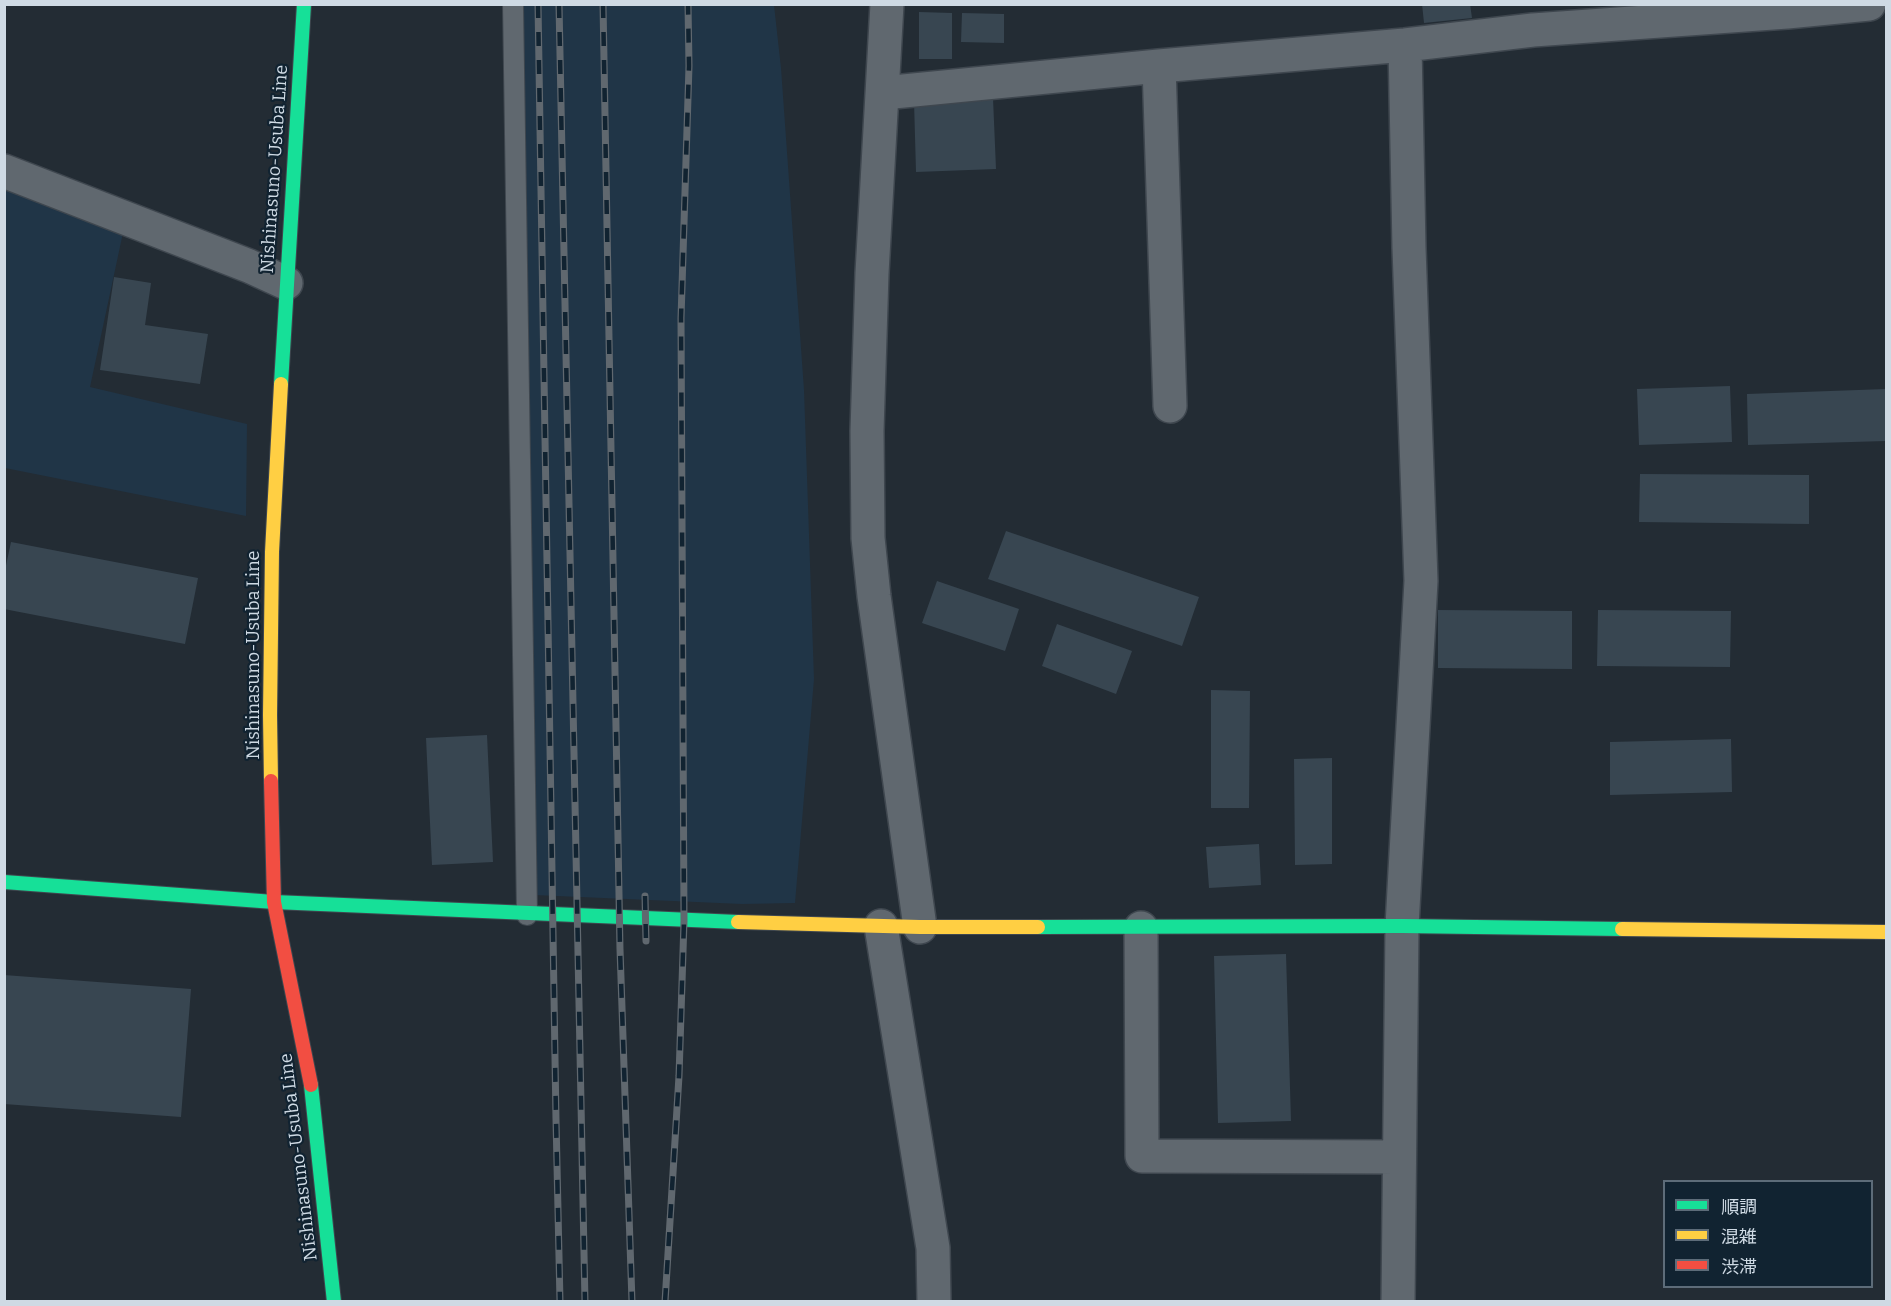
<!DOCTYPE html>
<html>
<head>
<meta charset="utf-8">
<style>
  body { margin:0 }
  #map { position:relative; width:1891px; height:1306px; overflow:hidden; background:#232c34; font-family:Bitter,"Noto Sans JP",serif }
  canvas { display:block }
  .frame { position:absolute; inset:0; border:6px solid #cfdae4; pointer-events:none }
  .legend { position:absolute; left:1663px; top:1180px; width:210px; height:108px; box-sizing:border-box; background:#112331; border:2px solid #5d6c79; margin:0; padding:8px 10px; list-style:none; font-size:18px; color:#cfdae4 }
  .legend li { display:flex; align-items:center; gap:12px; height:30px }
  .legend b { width:30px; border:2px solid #5d6c79 }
</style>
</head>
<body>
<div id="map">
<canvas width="1891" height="1306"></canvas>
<div class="frame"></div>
<ul class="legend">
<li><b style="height:8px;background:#16e098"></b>順調</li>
<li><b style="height:8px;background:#ffcf43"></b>混雑</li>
<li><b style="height:8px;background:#f24e42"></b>渋滞</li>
</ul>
</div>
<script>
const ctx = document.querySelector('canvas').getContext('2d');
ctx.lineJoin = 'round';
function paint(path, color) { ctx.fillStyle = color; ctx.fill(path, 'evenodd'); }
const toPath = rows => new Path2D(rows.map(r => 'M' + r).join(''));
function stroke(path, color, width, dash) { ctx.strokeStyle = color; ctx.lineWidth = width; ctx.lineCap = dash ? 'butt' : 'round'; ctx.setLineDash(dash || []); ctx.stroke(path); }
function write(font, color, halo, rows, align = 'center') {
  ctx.font = font + ' Bitter,serif'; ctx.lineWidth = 4.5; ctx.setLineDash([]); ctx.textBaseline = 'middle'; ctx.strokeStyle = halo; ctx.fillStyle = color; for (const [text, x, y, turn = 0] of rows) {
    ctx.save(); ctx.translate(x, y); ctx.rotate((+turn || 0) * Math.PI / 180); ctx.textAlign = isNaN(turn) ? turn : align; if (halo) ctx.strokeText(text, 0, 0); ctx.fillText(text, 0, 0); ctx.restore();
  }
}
paint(toPath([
  [520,5,774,5,781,68,804,390,814,679,795,903,742,904,534,895],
  [4,179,124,228,90,387,247,424,246,516,5,468]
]), '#203547');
paint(toPath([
  [1422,4,1470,4,1472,18,1424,23],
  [919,12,952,13,952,59,919,59],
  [962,13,1004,14,1004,43,961,42],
  [993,98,996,169,916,172,914,101],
  [114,277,151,283,145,325,208,334,200,384,100,370],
  [1730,386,1732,442,1639,445,1637,389],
  [1886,389,1886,441,1748,445,1747,394],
  [1640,474,1809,475,1809,524,1639,522],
  [1006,531,1199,597,1182,646,988,579],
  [11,542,198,578,185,644,4,609,4,575],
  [937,581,1019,609,1005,651,922,623],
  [1438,610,1572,611,1572,669,1438,668],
  [1598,610,1731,611,1730,667,1597,666],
  [1057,624,1132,651,1116,694,1042,666],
  [1211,690,1250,691,1249,808,1211,808],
  [487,735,493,862,432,865,426,738],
  [1731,739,1732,792,1610,795,1610,742],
  [1332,758,1332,864,1295,865,1294,759],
  [1259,844,1261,885,1209,888,1206,847],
  [1286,954,1291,1121,1218,1123,1214,956],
  [4,975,191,989,181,1117,4,1104]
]), '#384651');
const lane = toPath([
  [513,4,527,915]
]);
const street = toPath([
  [887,4,872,273,867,431,868,538,874,596,920,927],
  [1159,66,1170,406],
  [883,93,1159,66,1405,45,1533,30,1787,12,1869,4],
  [4,171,249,266,286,283],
  [881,926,933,1248,934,1302],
  [1141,928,1142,1156,1399,1157],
  [1398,1302,1402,926,1421,581,1409,248,1405,45]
]);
const fast = toPath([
  [281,384,304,4],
  [4,882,274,902,738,922],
  [1038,927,1402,926,1622,929],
  [311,1085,334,1302]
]);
const slow = toPath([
  [271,781,270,715,272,552,281,384],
  [738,922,920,927,1038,927],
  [1622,929,1886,932]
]);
const jam = toPath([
  [271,781,274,902,311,1085]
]);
stroke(lane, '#3f474f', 22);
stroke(street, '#3f474f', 36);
stroke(fast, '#3f474f', 16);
stroke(slow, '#3f474f', 16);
stroke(jam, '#3f474f', 16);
stroke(lane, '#60686f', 20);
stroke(street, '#60686f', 33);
stroke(fast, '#16e098', 14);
stroke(slow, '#ffcf43', 14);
stroke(jam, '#f24e42', 14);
const rail = toPath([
  [538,4,556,1119,560,1302],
  [559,4,585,1302],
  [603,4,620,949,632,1302],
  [645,896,646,941],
  [665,1302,679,1076,684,921,681,318,689,66,688,4]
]);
stroke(rail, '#60686f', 7);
stroke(rail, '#112331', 4.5, [14]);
write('18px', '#cfdae4', '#112331', [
  ["Nishinasuno-Usuba Line",275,169,-86],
  ["Nishinasuno-Usuba Line",254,655,-90],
  ["Nishinasuno-Usuba Line",299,1157,-97]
]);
</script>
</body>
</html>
